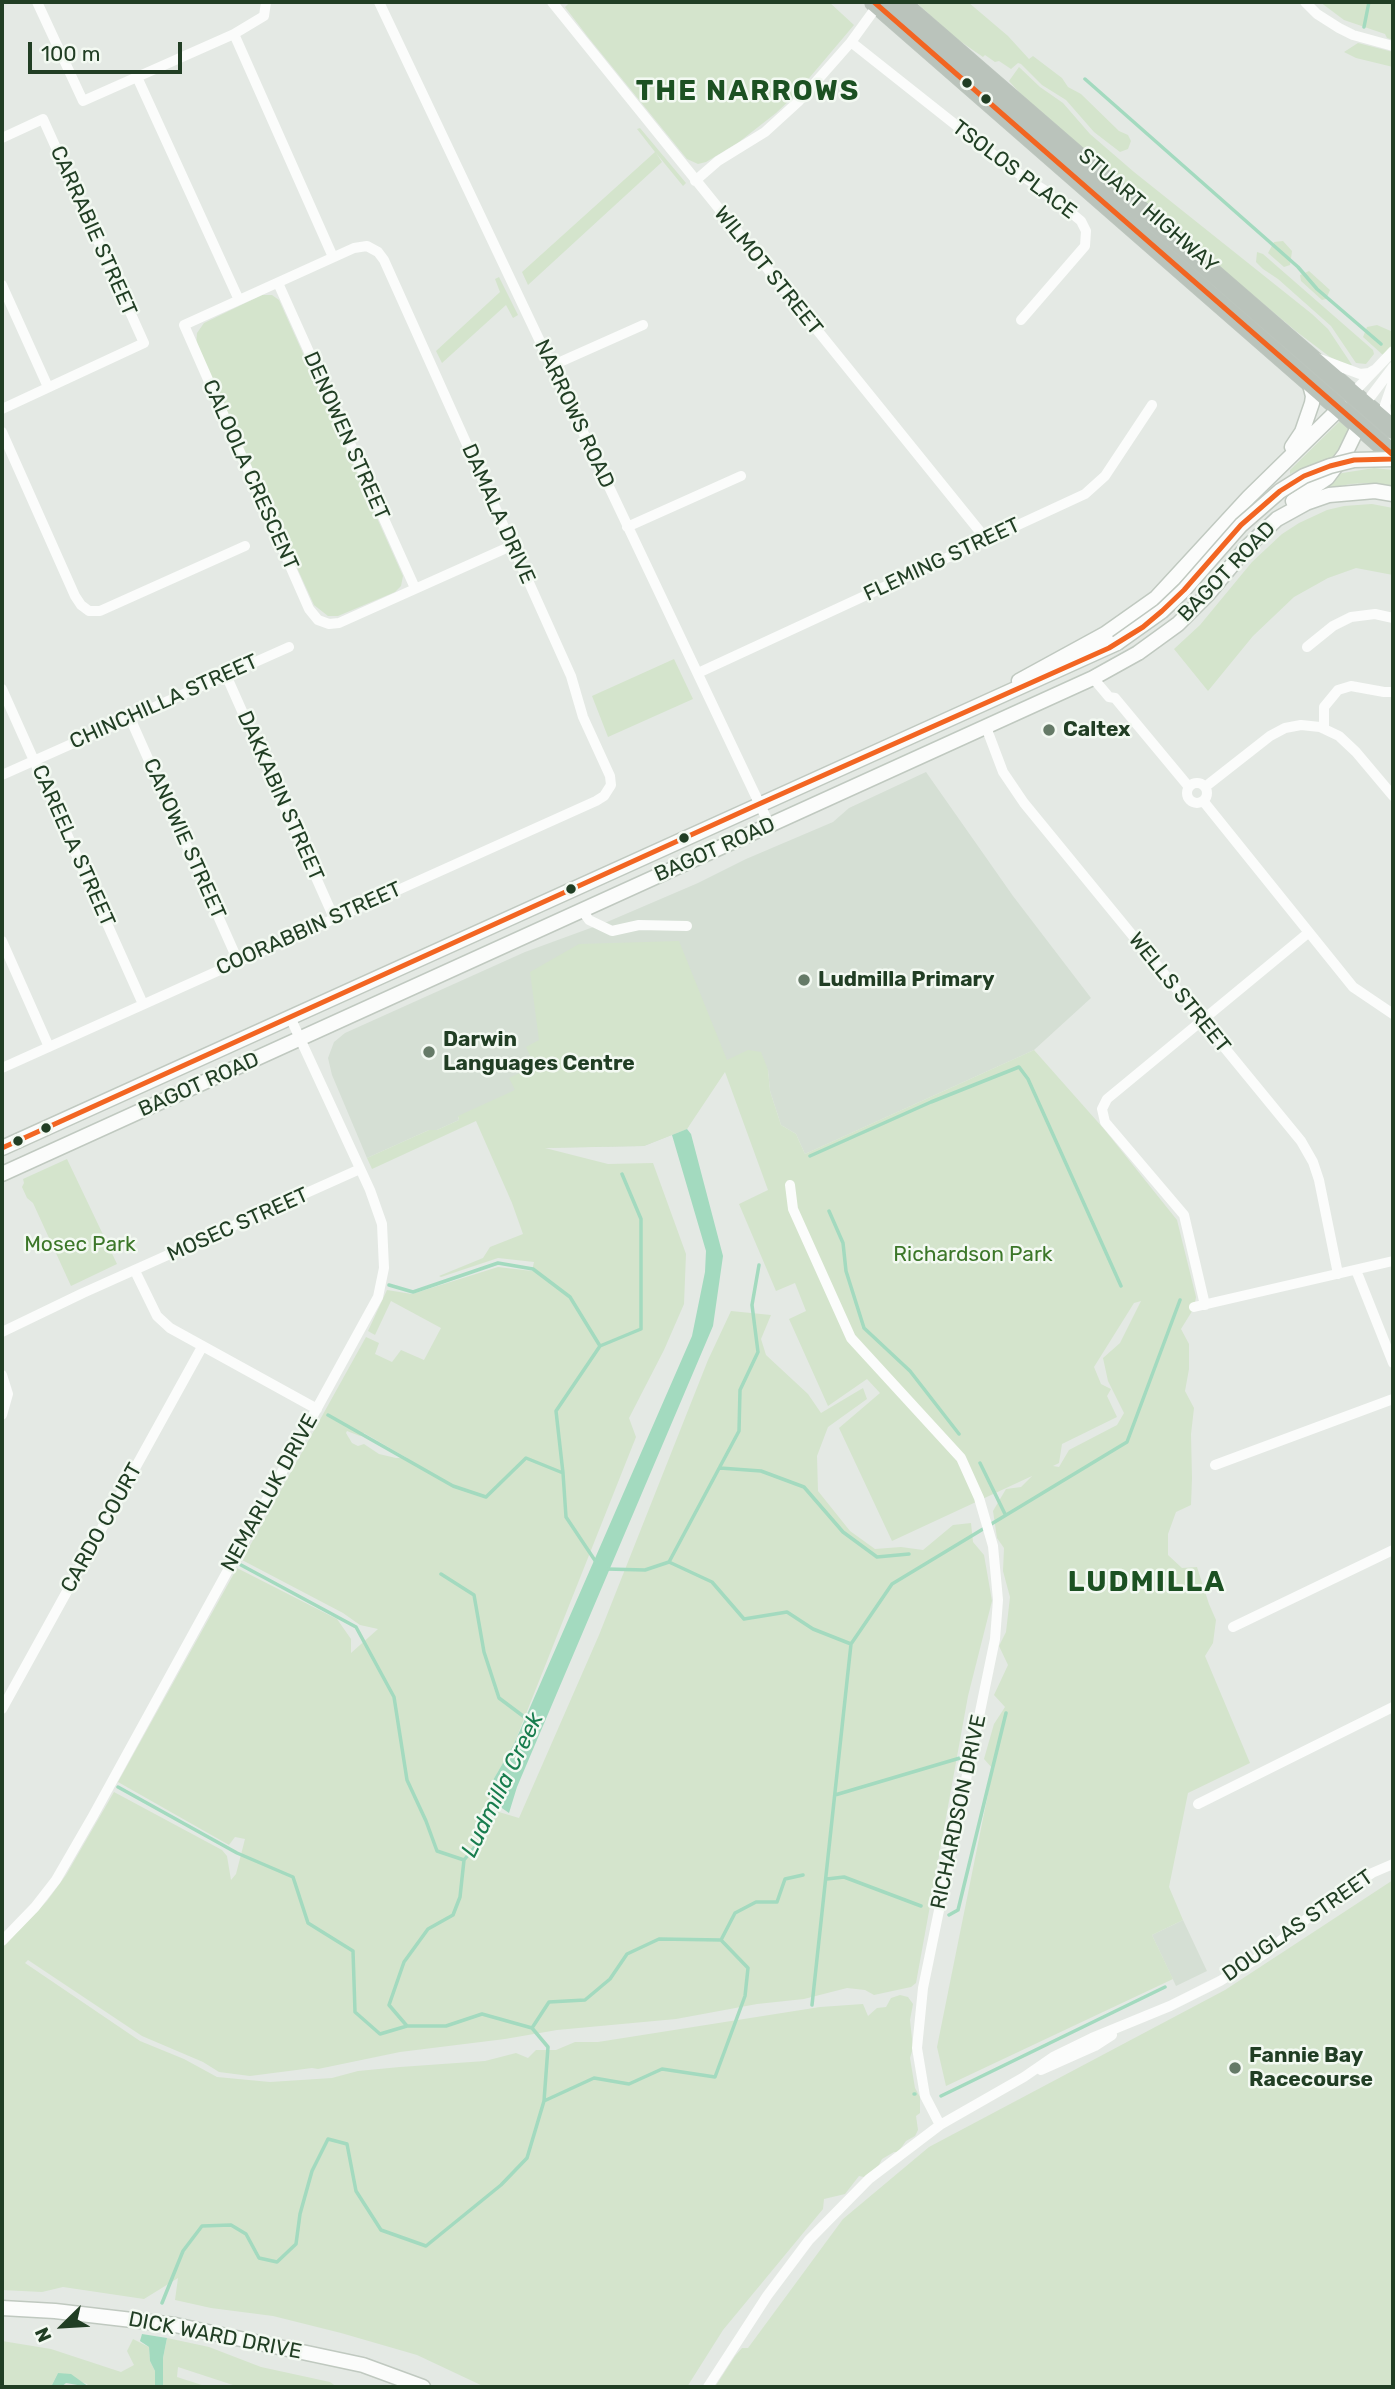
<!DOCTYPE html>
<html>
<head>
<meta charset="utf-8">
<style>
  body { margin:0 }
  #map { position:relative; width:1395px; height:2389px; overflow:hidden; background:#e4e9e4; font-family:Rubik,sans-serif }
  canvas { display:block }
  .frame { position:absolute; inset:0; border:4px solid #213e24; pointer-events:none }
  .north { position:absolute; left:28px; top:2291px; width:70px; height:70px; -webkit-text-stroke:5px #f3f9f2; paint-order:stroke; rotate:246deg; font-size:19px; font-weight:700; line-height:28px; text-align:center; color:#213e24 }
  .north::after { content:''; display:block; margin:auto; width:24px; height:32px; background:#213e24; clip-path:polygon(50% 0,100% 100%,50% 72%,0 100%) }
  .scale { position:absolute; left:28px; top:42px; width:154px; height:32px; box-sizing:border-box; border:4px solid #213e24; border-top:0; padding-left:9px; font-size:21px; line-height:24px; white-space:nowrap; color:#213e24; -webkit-text-stroke:5px #f3f9f2; paint-order:stroke }
</style>
</head>
<body>
<div id="map">
<canvas width="1395" height="2389"></canvas>
<div class="frame"></div>
<div class="north">N</div>
<div class="scale">100 m</div>
</div>
<script>
const ctx = document.querySelector('canvas').getContext('2d');
ctx.lineJoin = 'round';
function paint(path, color) { ctx.fillStyle = color; ctx.fill(path, 'evenodd'); }
const toPath = rows => new Path2D(rows.map(r => 'M' + r).join(''));
function stroke(path, color, width, dash) { ctx.strokeStyle = color; ctx.lineWidth = width; ctx.lineCap = dash ? 'butt' : 'round'; ctx.setLineDash(dash || []); ctx.stroke(path); }
function write(font, color, halo, rows, align = 'center') {
  ctx.font = font + ' Rubik,sans-serif'; ctx.lineWidth = 5; ctx.setLineDash([]); ctx.textBaseline = 'middle'; ctx.strokeStyle = halo; ctx.fillStyle = color; for (const [text, x, y, turn = 0] of rows) {
    ctx.save(); ctx.translate(x, y); ctx.rotate((+turn || 0) * Math.PI / 180); ctx.textAlign = isNaN(turn) ? turn : align; if (halo) ctx.strokeText(text, 0, 0); ctx.fillText(text, 0, 0); ctx.restore();
  }
}
paint(toPath([
  [926,772,1013,896,1091,998,1034,1050,805,1154,796,1134,781,1125,770,1091,768,1070,728,1060,687,1129,644,1146,541,1148,519,1097,458,1117,459,1120,437,1130,429,1130,367,1158,332,1075,328,1058,334,1042,345,1033,525,952,607,922,698,883,746,859,833,822,849,808],
  [1183,1920,1207,1971,1176,1986,1152,1935]
]), '#d5dfd4');
paint(toPath([
  [570,2,829,2,854,25,794,96,776,113,739,142,706,162,698,164,687,159,588,37,565,7],
  [916,2,968,2,1008,36,1029,59,1033,56,1062,78,1068,87,1081,94,1119,131,1128,135,1131,141,1128,149,1120,152,1094,132,1066,100,1042,85,1021,64,1018,63,1011,69,999,61,995,62,985,55,983,57,954,37],
  [1320,2,1393,2,1393,40,1387,38,1385,34,1344,20],
  [1358,43,1393,52,1393,67,1356,58,1344,52],
  [1019,67,1040,87,1063,103,1090,134,1134,172,1312,314,1328,329,1352,365,1349,366,1330,357,1297,332,1140,201,1028,102,1009,81],
  [640,128,686,183,683,186,656,153,662,162,528,285,522,272,655,152,637,129],
  [1283,241,1292,251,1290,265,1284,267,1268,253,1274,242],
  [1257,252,1263,254,1373,350,1374,354,1366,364,1356,363,1331,326,1278,279,1263,269,1256,262],
  [1309,271,1330,290,1326,299,1322,300,1301,281,1300,275],
  [499,277,518,315,513,318,506,305,442,363,436,351,500,292,495,279],
  [262,295,272,295,279,300,403,576,401,586,395,592,338,616,328,616,314,605,196,346,197,333,204,323],
  [1377,325,1393,332,1393,346,1384,356,1363,337,1367,327],
  [1342,419,1349,428,1346,441,1336,458,1318,462,1290,474,1290,470],
  [1374,468,1393,470,1393,486,1369,483,1350,484,1318,491,1336,474],
  [1372,504,1393,508,1393,575,1356,568,1328,578,1294,597,1253,636,1208,691,1174,649,1200,625,1252,562,1282,534,1299,523,1327,510,1344,506],
  [674,659,693,699,608,737,592,696],
  [679,941,727,1060,748,1050,761,1052,768,1070,770,1091,781,1125,796,1134,805,1154,1034,1050,1104,1129,1177,1220,1196,1297,1194,1308,1181,1329,1189,1344,1189,1369,1185,1391,1194,1408,1191,1434,1192,1478,1191,1505,1176,1512,1168,1534,1168,1555,1182,1568,1197,1567,1209,1604,1216,1620,1213,1643,1205,1656,1250,1763,1188,1793,1169,1887,1183,1920,1152,1935,1173,1979,946,2086,937,2047,993,1769,984,1759,994,1724,1005,1707,994,1695,1008,1665,999,1646,1006,1632,1010,1597,1003,1571,1004,1548,997,1538,993,1511,1006,1489,1021,1487,1032,1476,892,1541,839,1428,880,1393,867,1379,828,1406,789,1319,806,1311,795,1283,776,1291,739,1204,768,1190,725,1072,687,1129,644,1146,545,1148,608,1164,653,1163,686,1254,684,1304,664,1350,629,1418,636,1437,514,1744,489,1787,489,1809,519,1818,599,1635,708,1360,731,1311,771,1315,761,1339,766,1355,808,1394,821,1413,863,1388,867,1399,828,1427,817,1456,818,1491,850,1531,875,1549,901,1547,923,1550,953,1525,971,1523,973,1542,984,1555,992,1601,968,1696,916,1983,911,1987,874,1995,865,1990,847,1988,804,1999,757,2004,676,2019,557,2030,505,2039,400,2052,318,2069,312,2068,250,2076,219,2072,203,2062,142,2036,28,1960,25,1963,140,2041,184,2059,217,2077,270,2082,332,2078,358,2071,400,2067,485,2061,516,2053,528,2058,536,2050,556,2050,575,2042,598,2042,820,2007,863,2004,868,2016,877,2008,886,2007,891,1998,900,1995,908,1997,913,2004,910,2020,913,2048,910,2058,915,2088,920,2097,920,2113,916,2116,918,2130,915,2136,906,2141,898,2152,894,2152,882,2159,878,2167,864,2177,859,2176,845,2194,824,2199,823,2209,723,2330,687,2387,485,2387,417,2355,341,2333,273,2316,211,2308,175,2300,178,2278,144,2299,63,2287,42,2292,2,2290,2,1948,47,1901,66,1875,114,1792,222,1850,227,1856,231,1880,236,1874,245,1839,235,1837,229,1845,118,1782,237,1568,337,1619,351,1639,351,1653,378,1629,360,1625,343,1613,242,1560,366,1337,379,1343,375,1354,392,1362,401,1350,424,1360,441,1328,391,1301,375,1335,368,1331,387,1290,412,1294,498,1267,532,1271,534,1262,498,1258,441,1277,439,1276,483,1258,490,1247,523,1234,512,1203,476,1121,372,1169,367,1158,429,1130,437,1130,459,1120,458,1116,515,1090,509,1078,535,1066,526,1047,539,1040,530,972,579,944],
  [1141,1301,1120,1343,1103,1358,1108,1381,1124,1413,1117,1425,1069,1450,1059,1467,1053,1466,1059,1463,1062,1444,1117,1417,1107,1396,1111,1389,1101,1384,1094,1367,1134,1303],
  [347,1431,360,1436,364,1433,407,1458,396,1458,379,1454,364,1444,358,1446,352,1443,346,1433],
  [67,1159,117,1264,71,1286,33,1203,27,1198,22,1187,24,1183,23,1179],
  [1393,1880,1393,2387,715,2387,735,2356,742,2348,748,2348,843,2219,929,2147,1225,1990],
  [167,2338,209,2347,261,2367,330,2382,337,2387,239,2387,178,2367,177,2377,208,2387,163,2387,163,2358],
  [133,2339,149,2347,150,2361,155,2371,155,2387,89,2387,87,2384,58,2373,51,2387,2,2387,2,2341,51,2349,121,2372,134,2365,127,2351]
]), '#d4e4cc');
paint(toPath([
  [687,1129,691,1134,723,1256,713,1326,517,1787,509,1813,496,1804,489,1787,514,1744,692,1336,705,1272,706,1251,672,1135],
  [142,2334,167,2338,163,2358,163,2387,155,2387,155,2371,150,2361,149,2347,140,2341],
  [58,2373,71,2374,89,2387,66,2383,61,2387,51,2387]
]), '#a3dabf');
stroke(toPath([
  [1364,27,1369,2],
  [1085,79,1298,267,1317,289,1381,344],
  [810,1156,931,1102,1019,1067,1028,1079,1121,1286],
  [829,1211,843,1243,846,1271,864,1328,910,1371,959,1434],
  [389,1285,413,1292,498,1263,533,1269,570,1297,600,1346,556,1411,563,1473],
  [600,1346,641,1329,641,1219,622,1174],
  [328,1415,453,1486,486,1497,526,1458,563,1473,566,1517,596,1562],
  [980,1463,1005,1514],
  [720,1468,761,1471,804,1487,843,1532,877,1557,909,1554],
  [669,1562,739,1431,740,1390,758,1352,752,1305,759,1265],
  [241,1565,356,1627,394,1697,407,1780,426,1821,437,1851,464,1860],
  [607,1569,645,1570,669,1562,712,1582,744,1619,787,1612,813,1629,851,1644],
  [441,1574,474,1595,484,1652,499,1698,527,1719],
  [118,1787,237,1853,293,1877,308,1923,353,1951,355,2012,380,2034,407,2026],
  [835,1795,960,1758],
  [827,1879,844,1877,921,1906],
  [949,1915,958,1910,1006,1713],
  [721,1940,735,1913,756,1902,777,1902,785,1879,803,1875],
  [812,2005,851,1644,892,1584,1127,1442,1180,1300],
  [532,2028,549,2002,585,2000,610,1979,627,1954,659,1939,721,1940,748,1968,745,1996,715,2077,662,2069,629,2084,594,2078,544,2101],
  [914,2094,915,2094],
  [941,2096,1165,1987],
  [162,2303,183,2251,202,2226,231,2225,246,2234,259,2258,277,2262,296,2244,300,2214,312,2171,328,2139,347,2144,356,2191,381,2230,426,2246,501,2185,527,2158,544,2101,548,2047,532,2028,482,2014,446,2026,407,2026,389,2005,404,1962,428,1929,453,1915,460,1897,464,1860,483,1837,500,1802]
]), '#a3dabf', 3.5);
const secondary = toPath([
  [1292,447,1302,432,1312,403,1313,396,1309,381],
  [1293,501,1327,478,1345,454,1359,425],
  [1019,681,1105,634,1156,598,1249,497,1341,407],
  [2,1148,1117,643],
  [2,1174,1093,678,1138,653,1178,624,1208,594,1247,547,1277,519,1306,503,1329,495,1375,491,1393,494],
  [2,2308,55,2311,175,2325,363,2365,423,2387]
]);
const highway = toPath([
  [874,2,1393,455],
  [900,2,1393,429]
]);
stroke(secondary, '#c0c9c0', 17);
stroke(highway, '#bcc5bd', 20);
stroke(toPath([
  [37,2,83,101,234,34,264,16,266,2],
  [379,2,770,826],
  [552,2,986,539],
  [1305,2,1317,14,1339,28,1353,35,1393,46],
  [234,34,333,257],
  [851,42,1010,168,1044,190,1081,221,1086,231,1085,246,1021,320],
  [137,77,239,300],
  [2,138,43,119,144,343,2,409],
  [695,181,718,161,765,132,799,101,851,42,880,2],
  [278,283,415,588],
  [2,285,48,387],
  [1317,358,1360,374,1369,373,1374,370],
  [551,366,643,325],
  [1353,393,1393,351],
  [1365,404,1393,367],
  [1387,422,1385,405,1393,382],
  [2,432,75,596,81,605,89,611,100,611,245,546],
  [627,527,741,476],
  [1307,647,1333,626,1351,617,1375,614,1393,618],
  [698,673,1085,494,1105,476,1152,405],
  [226,675,334,918],
  [1093,678,1109,697,1115,698,1189,787],
  [2,689,143,1004],
  [130,718,238,961],
  [986,727,1003,772,1024,803,1301,1141,1313,1162,1319,1180,1338,1274],
  [1324,729,1324,707,1338,690,1351,686,1384,692,1393,692],
  [2,775,289,647],
  '1187 793a10 10 0 1 1 20 0a10 10 0 1 1-20 0Z',
  [1205,787,1270,736,1285,728,1301,725,1320,727,1339,736,1356,752,1393,796],
  [1204,802,1353,987,1393,1014],
  [582,910,589,920,612,931,639,925,687,926],
  [2,941,49,1047],
  [2,1068,596,801,604,796,611,785,610,776,583,717,571,676,384,260,378,252,367,246,354,248,184,325,309,609,318,620,329,624,339,623,511,546],
  [790,1185,793,1209,851,1338,961,1458,979,1498,993,1546,998,1600,995,1639,923,1988,917,2048,925,2096,940,2125],
  [1356,1270,1393,1363],
  [135,1271,157,1316,170,1328,317,1409],
  [1205,1305,1184,1215,1105,1122,1102,1109,1107,1099,1308,933],
  [1194,1307,1393,1261],
  [2,1332,83,1293,360,1169],
  [2,1375,8,1394,2,1415],
  [1215,1465,1393,1399],
  [1233,1627,1393,1550],
  [2,1709,202,1347],
  [1198,1804,1393,1707],
  [2,1941,35,1907,56,1880,93,1816,378,1297,384,1268,382,1224,370,1190,290,1017],
  [1041,2070,1095,2046,1112,2035],
  [708,2387,767,2296,809,2240,869,2179,940,2125,1024,2077,1053,2057,1092,2038,1170,2006,1220,1981,1266,1953,1317,1910,1372,1873,1393,1864]
]), '#fbfcfb', 10);
stroke(secondary, '#fbfcfb', 14);
stroke(highway, '#bac3bb', 18);
const secondaryBridge = toPath([
  [1117,643,1162,611,1184,590,1241,525,1280,491,1304,476,1330,466,1354,460,1393,459]
]);
stroke(secondaryBridge, '#c0c9c0', 17, []);
stroke(secondaryBridge, '#fbfcfb', 14);
stroke(toPath([
  [874,2,1393,455],
  [2,1148,759,804,1109,648,1143,627,1162,611,1184,590,1241,525,1280,491,1304,476,1330,466,1354,460,1393,459]
]), '#f26522', 5);
for (const [x, y, r, color] of [
  [967,83,6,"#213e24"],
  [986,99,6,"#213e24"],
  [1049,730,7,"#657a67"],
  [684,838,6,"#213e24"],
  [571,889,6,"#213e24"],
  [804,980,7,"#657a67"],
  [429,1052,7,"#657a67"],
  [46,1128,6,"#213e24"],
  [18,1141,6,"#213e24"],
  [1235,2068,7,"#657a67"]
]) { const dot = new Path2D(); dot.arc(x, y, r, 0, 2 * Math.PI); ctx.fillStyle = color; ctx.fill(dot); stroke(dot, '#f3f9f2', 2.5); }
write('21px', '#213e24', '#f3f9f2', [
  ["TSOLOS PLACE",1014,170,37],
  ["STUART HIGHWAY",1148,211,41],
  ["CARRABIE STREET",93,231,66],
  ["WILMOT STREET",768,271,51],
  ["NARROWS ROAD",574,414,65],
  ["DENOWEN STREET",346,436,66],
  ["CALOOLA CRESCENT",250,475,66],
  ["DAMALA DRIVE",498,514,66],
  ["FLEMING STREET",942,560,-25],
  ["BAGOT ROAD",1227,572,-46],
  ["CHINCHILLA STREET",164,702,-24],
  ["DAKKABIN STREET",280,796,66],
  ["CANOWIE STREET",184,839,66],
  ["CAREELA STREET",73,846,66],
  ["BAGOT ROAD",715,850,-24],
  ["COORABBIN STREET",309,929,-24],
  ["WELLS STREET",1179,993,51],
  ["BAGOT ROAD",199,1085,-24],
  ["MOSEC STREET",238,1225,-24],
  ["NEMARLUK DRIVE",270,1493,-61],
  ["CARDO COURT",102,1528,-61],
  ["RICHARDSON DRIVE",959,1812,-78],
  ["DOUGLAS STREET",1298,1926,-35],
  ["DICK WARD DRIVE",215,2336,11]
]);
write('bold 21px', '#213e24', '#f3f9f2', [
  ["Caltex",1063,730],
  ["Ludmilla Primary",818,980],
  ["Darwin",443,1040],
  ["Languages Centre",443,1064],
  ["Fannie Bay",1249,2056],
  ["Racecourse",1249,2080]
], 'left');
write('21px', '#3c7729', '#f3f9f2', [
  ["Mosec Park",80,1245],
  ["Richardson Park",973,1255]
]);
write('italic 23px', '#187d4e', '#f3f9f2', [
  ["Ludmilla Creek",503,1785,-64]
]);
ctx.letterSpacing = '2px';
write('bold 28px', '#1c5122', '#f3f9f2', [
  ["THE NARROWS",748,92],
  ["LUDMILLA",1147,1583]
]);
ctx.letterSpacing = '0px';
</script>
</body>
</html>
